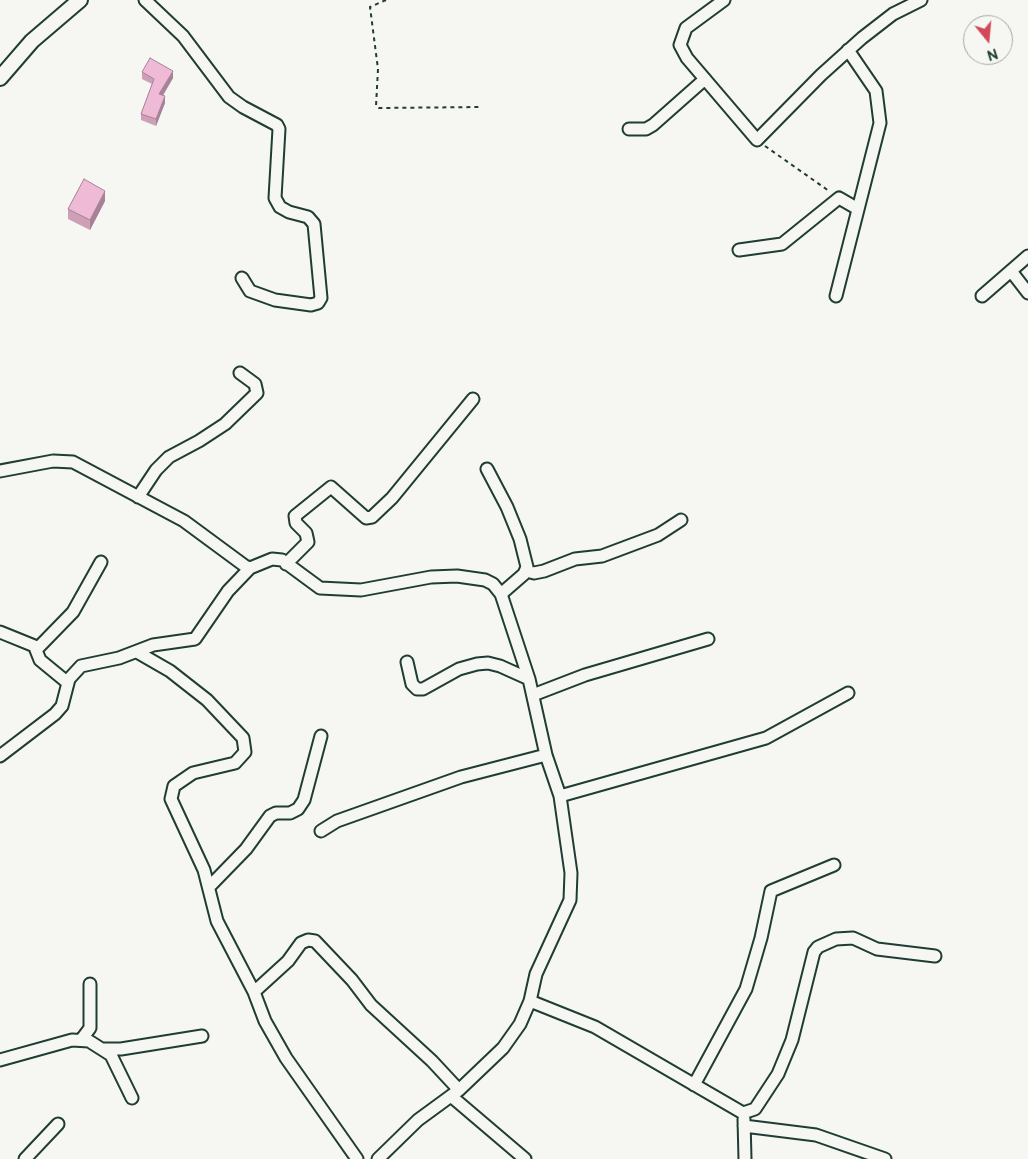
<!DOCTYPE html>
<html>
<head>
<meta charset="utf-8">
<style>
  body { margin:0 }
  #map { position:relative; width:1028px; height:1159px; overflow:hidden; background:#f6f6f2; font-family:"Balsamiq Sans",sans-serif }
  canvas { display:block }
  .north { position:absolute; left:963px; top:15px; width:50px; height:50px; box-sizing:border-box; background:#f6f6f2; border:1px solid #a0aca6; border-radius:50%; rotate:163deg; font-size:14px; font-weight:700; line-height:20px; text-align:center; color:#1f3d34 }
  .north::after { content:''; display:block; margin:auto; width:18px; height:22px; background:#d1495b; clip-path:polygon(50% 0,100% 100%,50% 72%,0 100%) }
</style>
</head>
<body>
<div id="map">
<canvas width="1028" height="1159"></canvas>
<div class="north">N</div>
</div>
<script>
const ctx = document.querySelector('canvas').getContext('2d');
ctx.lineJoin = 'round';
const toPath = rows => new Path2D(rows.map(r => 'M' + r).join(''));
function stroke(path, color, width, dash) { ctx.strokeStyle = color; ctx.lineWidth = width; ctx.lineCap = dash ? 'butt' : 'round'; ctx.setLineDash(dash || []); ctx.stroke(path); }
function paint(path, color) { ctx.fillStyle = color; ctx.fill(path, 'evenodd'); }
const minor = toPath([
  [145,0,183,36,229,97,243,107,277,125,279,129,275,198,280,207,289,212,308,217,314,224,321,298,318,303,311,305,275,300,250,291,242,278],
  [724,0,686,28,680,45,687,58,757,140,821,75,862,38,893,14,921,0],
  [629,129,646,129,653,125,705,79],
  [739,250,782,244,839,198,858,209],
  [1011,271,1028,293],
  [836,296,880,123,876,91,848,50],
  [982,296,1028,256],
  [487,469,507,507,520,539,527,567,524,574,501,594],
  [0,471,53,461,73,462,184,521,245,566,250,568,272,559,282,560,320,588,361,590,431,577,457,576,485,580,493,584,501,594,529,679,546,755,560,796,571,873,570,900,536,974,530,1001,520,1024,503,1048,459,1090,418,1120,378,1159],
  [138,497,156,470,169,457,199,441,225,424,257,393,255,384,240,373],
  [286,564,308,542,306,533,296,523,295,516,331,487,366,518,372,517,392,498,473,399],
  [526,571,534,573,544,571,575,559,602,556,658,535,681,520],
  [0,632,37,647],
  [137,652,170,671,207,700,243,738,245,752,235,763,193,773,174,786,171,799,204,870,217,921,254,992,265,1021,286,1058,357,1159],
  [407,662,412,684,417,689,423,689,459,669,477,664,488,663,500,666,529,679],
  [68,683,40,660,36,650,73,612,101,562],
  [533,695,585,675,708,639],
  [0,756,55,714,62,706,69,679,81,666,119,658,153,645,195,639,228,591,250,568],
  [560,796,766,738,848,693],
  [321,831,337,821,461,777,546,755],
  [210,886,246,849,270,816,276,813,290,813,298,809,304,800,321,736],
  [254,992,288,961,301,943,308,940,315,941,352,980,371,1005,432,1061,459,1090],
  [530,1001,595,1027,743,1113,755,1109,778,1074,792,1040,814,952,818,947,836,939,853,938,877,949,935,956],
  [81,1040,90,1028,90,984],
  [103,1049,121,1049,202,1036],
  [0,1060,72,1040,89,1041,111,1055,132,1098],
  [694,1085,746,989,761,938,771,891,834,865],
  [451,1096,525,1159],
  [744,1119,745,1159],
  [744,1126,816,1135,885,1159],
  [25,1159,58,1124]
]);
const tertiary = toPath([
  [0,78,32,41,80,0]
]);
stroke(minor, '#1f3d34', 15);
stroke(tertiary, '#1f3d34', 18);
stroke(toPath([
  [386,0,370,7,378,69,376,106,379,108,482,107],
  [765,146,829,191]
]), '#1f3d34', 2, [4, 4]);
stroke(minor, '#f6f6f2', 11);
stroke(tertiary, '#f6f6f2', 14);
paint(toPath([
  [142,72,173,78,163,96,165,103,156,126,141,120,141,114,152,84,142,79],
  [105,201,90,230,68,219,68,209]
]), '#cda0b8');
paint(toPath([
  [173,71,173,78,159,101,159,94],
  [165,96,165,103,156,126,156,119],
  [105,191,105,201,90,230,90,220]
]), '#a78296');
const building = toPath([
  [150,58,173,71,159,94,165,96,156,119,141,114,154,79,142,72,150,58],
  [84,179,105,191,90,220,68,209,84,179]
]);
paint(building, '#eebad6');
stroke(building, '#a78296', 1);
</script>
</body>
</html>
